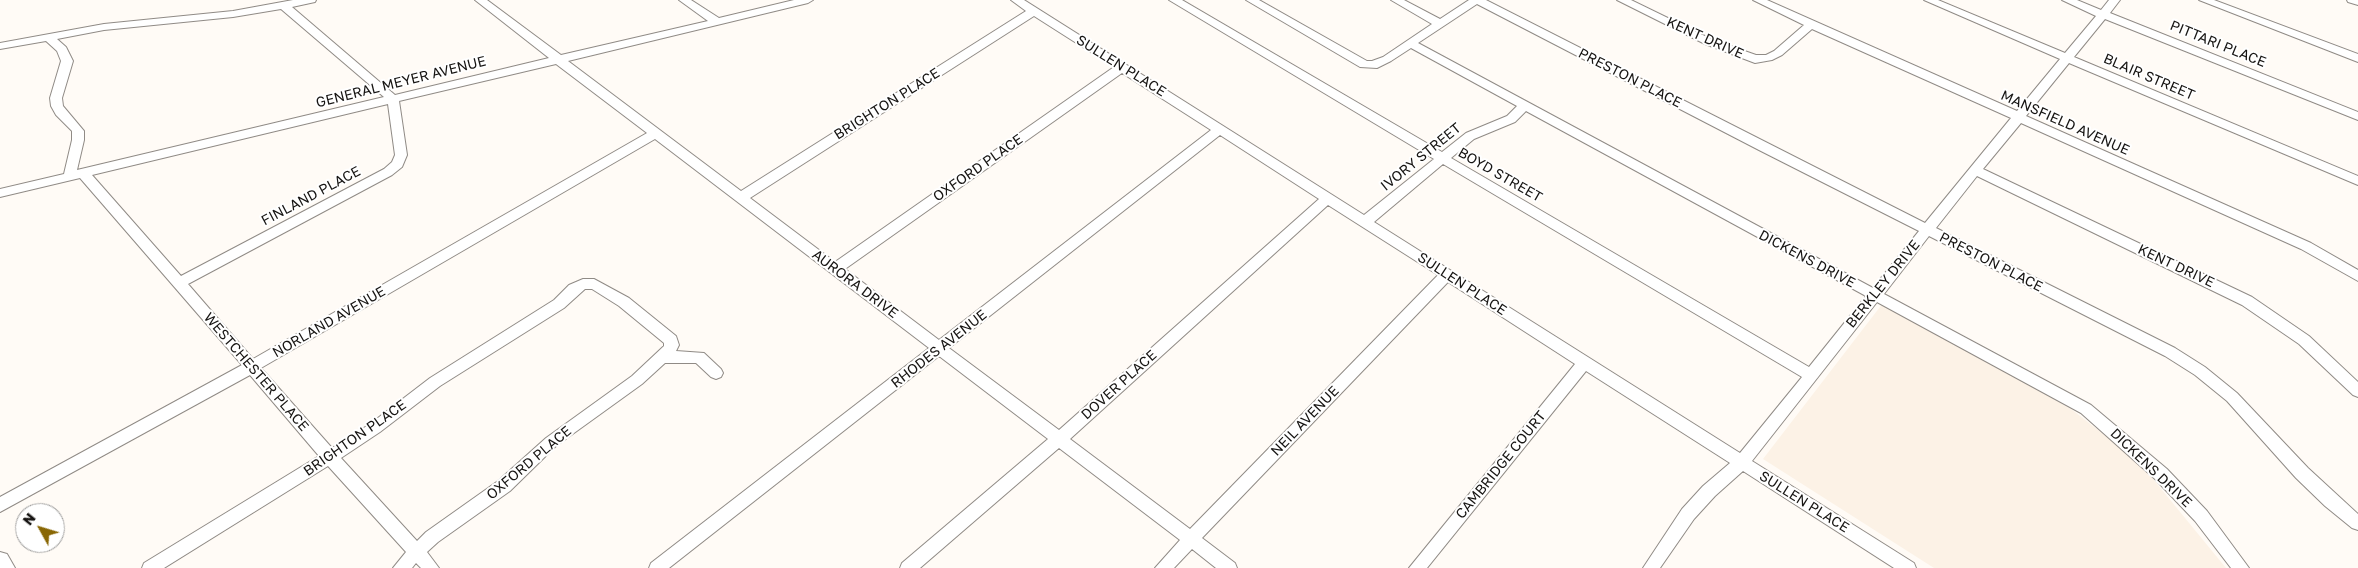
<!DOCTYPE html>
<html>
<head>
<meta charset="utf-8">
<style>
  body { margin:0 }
  #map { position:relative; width:2358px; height:568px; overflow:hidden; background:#fffbf6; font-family:"Golos Text",sans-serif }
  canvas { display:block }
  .north { position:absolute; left:15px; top:503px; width:50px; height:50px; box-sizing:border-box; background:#fff; border:1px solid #a2a1a0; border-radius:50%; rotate:309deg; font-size:14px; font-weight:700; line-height:20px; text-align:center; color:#161412 }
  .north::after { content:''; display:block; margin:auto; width:18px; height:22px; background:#896704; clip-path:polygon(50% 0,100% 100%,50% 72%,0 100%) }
</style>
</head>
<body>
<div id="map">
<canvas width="2358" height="568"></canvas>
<div class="north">N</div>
</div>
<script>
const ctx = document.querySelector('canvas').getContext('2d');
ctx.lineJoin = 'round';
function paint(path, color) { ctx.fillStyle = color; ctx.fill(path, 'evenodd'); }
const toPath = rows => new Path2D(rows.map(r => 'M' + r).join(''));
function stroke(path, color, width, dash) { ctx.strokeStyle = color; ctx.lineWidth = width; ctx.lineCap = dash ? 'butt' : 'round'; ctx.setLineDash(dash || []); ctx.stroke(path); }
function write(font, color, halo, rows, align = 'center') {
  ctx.font = font + ' "Golos Text",sans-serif'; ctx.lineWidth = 4; ctx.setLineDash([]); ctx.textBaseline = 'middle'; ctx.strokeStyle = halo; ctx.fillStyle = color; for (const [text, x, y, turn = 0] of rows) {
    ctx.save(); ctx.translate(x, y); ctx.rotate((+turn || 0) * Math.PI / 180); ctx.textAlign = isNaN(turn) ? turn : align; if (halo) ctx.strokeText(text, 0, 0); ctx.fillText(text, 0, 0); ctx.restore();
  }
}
paint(toPath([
  [1883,303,2071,409,2111,440,2153,479,2226,568,1934,568,1763,459]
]), '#fcf2e6');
const minor = toPath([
  [293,0,316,0,315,2,292,7,395,95,549,58,475,0,487,0,561,55,708,21,679,0,691,0,719,18,794,0,813,0,808,3,568,61,741,191,1026,11,1011,0,1024,0,1364,215,1434,159,1169,0,1182,0,1442,152,1466,133,1507,116,1517,106,1411,48,1391,61,1377,68,1360,67,1246,0,1259,0,1367,61,1372,61,1383,57,1432,24,1391,0,1404,0,1440,19,1469,0,1486,0,1925,223,2011,118,1812,29,1782,55,1772,60,1755,63,1705,44,1617,0,1631,0,1713,40,1756,55,1766,55,1774,51,1804,25,1753,0,1767,0,2017,111,2060,59,1924,0,1938,0,2065,53,2096,16,2062,0,2077,0,2101,10,2109,0,2120,0,2110,13,2358,112,2358,120,2105,19,2074,57,2358,176,2358,185,2069,63,2026,116,2311,243,2358,270,2358,281,2301,249,2021,123,1983,169,2252,297,2309,336,2358,382,2358,397,2353,395,2299,344,2242,305,1977,176,1936,228,2175,348,2205,367,2237,393,2308,468,2358,514,2358,530,2352,528,2325,506,2296,478,2227,401,2195,375,2165,356,1929,236,1884,294,2091,405,2167,469,2207,511,2249,568,2231,568,2195,521,2155,479,2081,413,1877,302,1752,461,1914,563,1916,568,1894,568,1743,471,1715,496,1694,519,1660,568,1643,568,1682,509,1703,486,1730,463,1586,371,1427,568,1409,568,1575,364,1448,282,1202,538,1235,563,1237,568,1216,568,1192,549,1174,568,1155,568,1180,540,1059,448,920,568,900,568,902,563,1048,439,939,356,669,568,649,568,651,563,929,348,655,139,261,368,332,448,370,424,430,378,554,300,569,285,583,279,594,279,629,298,676,336,679,345,676,351,704,353,721,369,723,373,721,377,716,379,711,377,696,363,665,363,642,384,556,446,510,491,438,542,427,552,439,568,421,568,416,563,412,568,393,568,406,552,328,466,164,568,142,568,144,563,319,456,250,375,0,512,0,497,242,365,80,178,0,197,0,189,64,174,72,140,72,131,56,115,51,106,50,98,61,61,57,51,46,41,0,49,0,43,104,24,233,11,293,0],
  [1477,4,1759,150,1919,231,1873,288,1418,43,1477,4],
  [281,9,384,97,77,170,84,140,84,131,63,106,62,98,73,61,66,47,57,39,104,30,233,17,281,9],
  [1034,16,1114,67,835,262,750,198,1034,16],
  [556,64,647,133,253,359,188,284,392,175,402,167,407,155,399,101,556,64],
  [1122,73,1211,130,939,340,845,269,1122,73],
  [388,104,395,155,392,162,384,169,181,276,92,175,388,104],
  [1526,111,1866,296,1809,367,1451,158,1474,139,1515,122,1526,111],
  [1220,135,1319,199,1059,430,949,348,1220,135],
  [1443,164,1802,377,1740,453,1374,222,1443,164],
  [1328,205,1438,275,1190,529,1070,439,1328,205],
  [585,289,592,289,619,306,664,343,664,346,632,376,546,438,498,481,426,532,417,541,341,458,380,432,440,386,564,308,585,289],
  [2199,0,2214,0,2358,54,2358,62,2199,0],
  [2347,0,2358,0,2358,5,2348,2,2347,0]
]);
const major = toPath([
  [0,552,7,554,15,568,0,568,0,552]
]);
stroke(minor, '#908b86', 2);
stroke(major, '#908b86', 2);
paint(minor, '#fff');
paint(major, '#fff');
write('14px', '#161412', '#fff', [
  ["KENT DRIVE",1705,38,24],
  ["PITTARI PLACE",2218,44,22],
  ["SULLEN PLACE",1121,66,32],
  ["BLAIR STREET",2149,77,23],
  ["PRESTON PLACE",1630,78,27],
  ["GENERAL MEYER AVENUE",401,82,-14],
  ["BRIGHTON PLACE",887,104,-32],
  ["MANSFIELD AVENUE",2065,123,24],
  ["IVORY STREET",1421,157,-39],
  ["OXFORD PLACE",978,168,-35],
  ["BOYD STREET",1500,175,30],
  ["FINLAND PLACE",311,196,-28],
  ["DICKENS DRIVE",1807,259,28],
  ["PRESTON PLACE",1991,262,27],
  ["KENT DRIVE",2176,266,25],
  ["AURORA DRIVE",855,284,37],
  ["SULLEN PLACE",1462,284,33],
  ["BERKLEY DRIVE",1883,284,-51],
  ["NORLAND AVENUE",329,322,-30],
  ["RHODES AVENUE",939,349,-38],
  ["WESTCHESTER PLACE",256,372,49],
  ["DOVER PLACE",1119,385,-42],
  ["NEIL AVENUE",1305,421,-46],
  ["BRIGHTON PLACE",355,438,-35],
  ["OXFORD PLACE",529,463,-40],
  ["CAMBRIDGE COURT",1501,465,-51],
  ["DICKENS DRIVE",2151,468,44],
  ["SULLEN PLACE",1804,502,32]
]);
</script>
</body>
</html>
